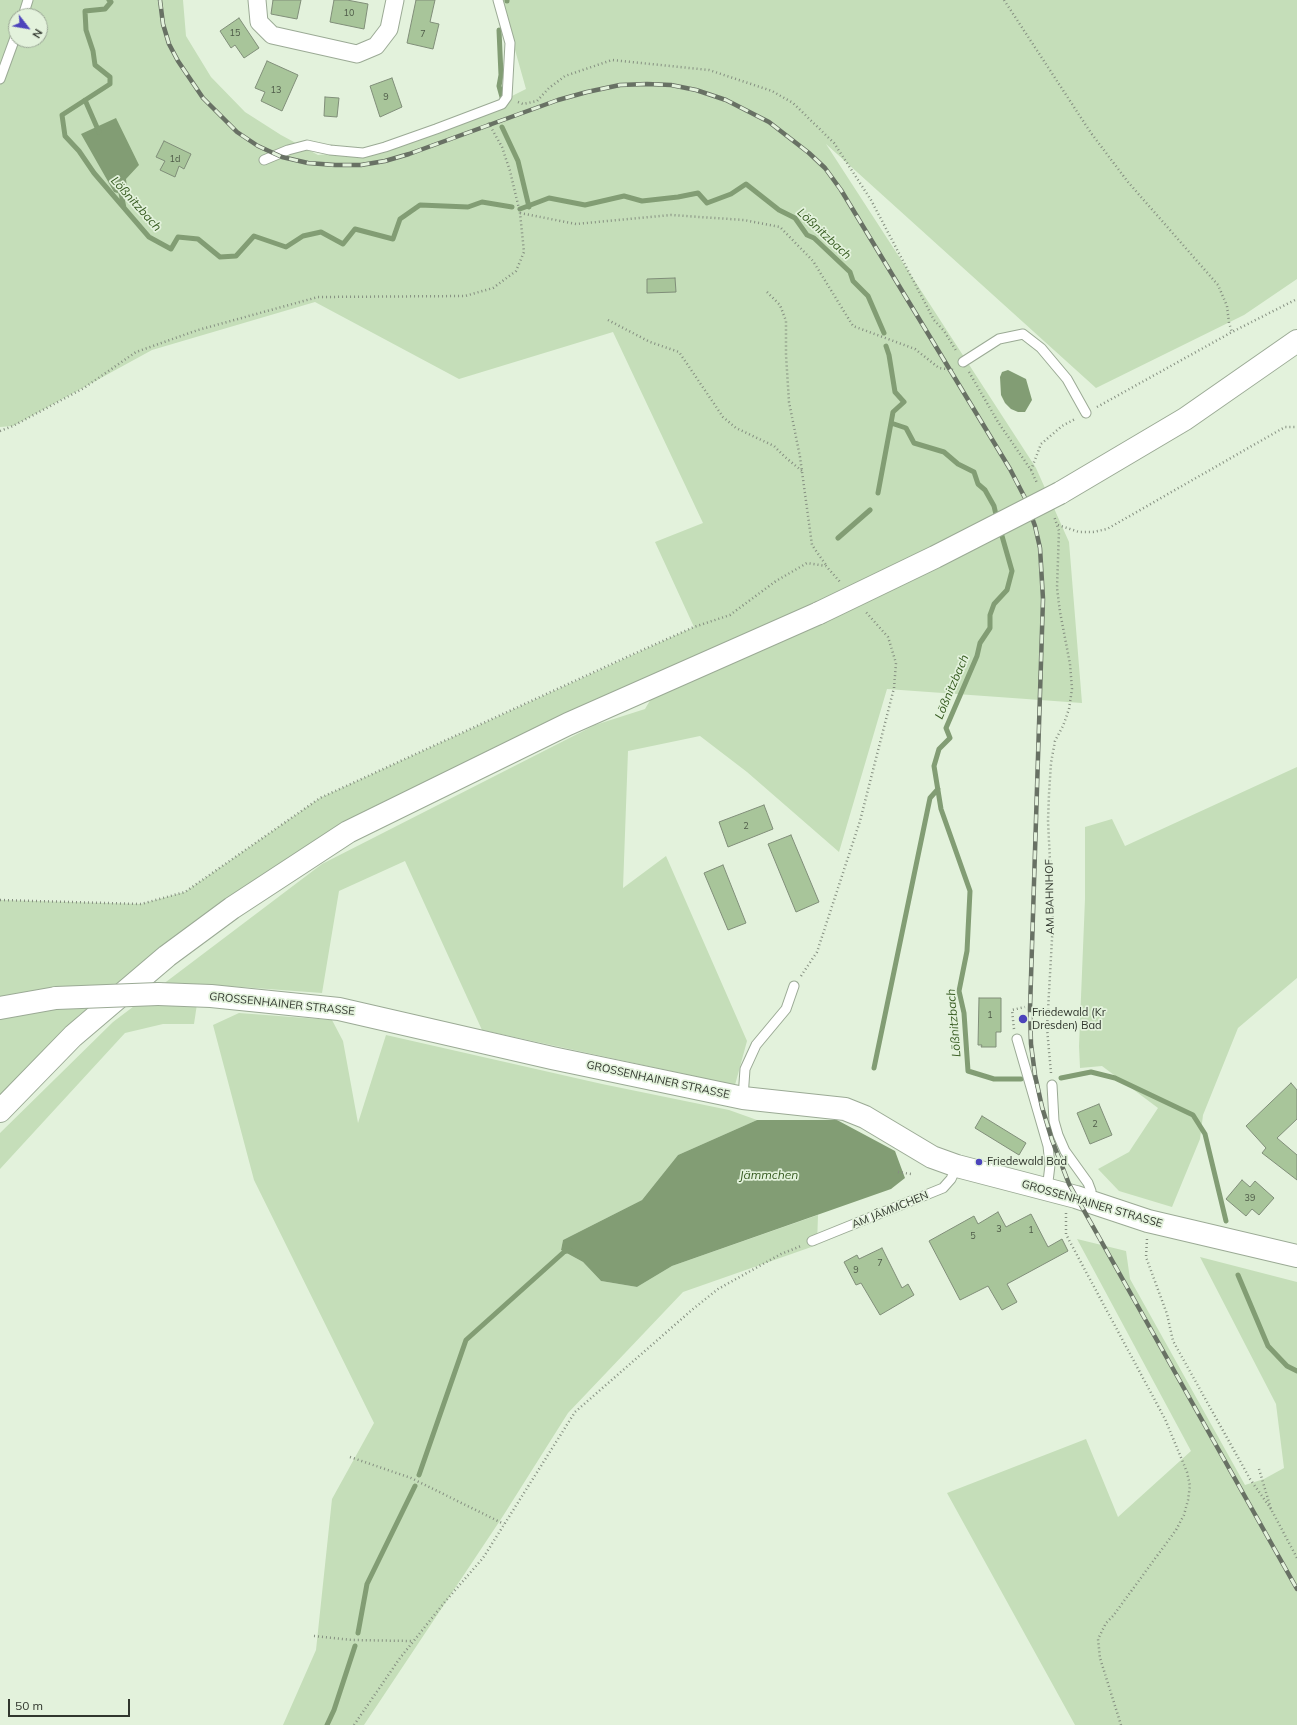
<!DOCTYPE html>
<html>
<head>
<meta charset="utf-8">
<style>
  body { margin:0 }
  #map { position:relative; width:1297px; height:1725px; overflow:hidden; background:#e3f2dc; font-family:Mulish,sans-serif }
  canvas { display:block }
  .north { position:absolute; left:8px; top:8px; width:40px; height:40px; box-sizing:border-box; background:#e3f2dc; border:1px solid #9ba796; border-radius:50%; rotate:121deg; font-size:11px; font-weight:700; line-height:16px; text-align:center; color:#30362d }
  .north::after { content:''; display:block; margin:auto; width:14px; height:18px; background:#4c44bb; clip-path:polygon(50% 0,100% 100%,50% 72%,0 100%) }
  .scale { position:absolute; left:8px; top:1699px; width:122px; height:18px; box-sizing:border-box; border:2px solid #30362d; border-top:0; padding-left:5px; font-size:12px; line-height:14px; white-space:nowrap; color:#30362d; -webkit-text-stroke:3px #e3f2dc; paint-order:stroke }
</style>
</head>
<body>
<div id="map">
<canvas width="1297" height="1725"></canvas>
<div class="north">N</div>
<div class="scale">50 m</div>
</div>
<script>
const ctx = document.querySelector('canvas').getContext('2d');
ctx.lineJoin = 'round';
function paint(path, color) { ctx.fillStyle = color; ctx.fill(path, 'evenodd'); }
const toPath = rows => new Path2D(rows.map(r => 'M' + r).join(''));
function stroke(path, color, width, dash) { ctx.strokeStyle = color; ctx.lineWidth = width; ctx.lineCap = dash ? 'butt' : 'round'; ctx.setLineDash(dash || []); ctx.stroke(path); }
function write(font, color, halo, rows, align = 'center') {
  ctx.font = font + ' Mulish,sans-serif'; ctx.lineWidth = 3.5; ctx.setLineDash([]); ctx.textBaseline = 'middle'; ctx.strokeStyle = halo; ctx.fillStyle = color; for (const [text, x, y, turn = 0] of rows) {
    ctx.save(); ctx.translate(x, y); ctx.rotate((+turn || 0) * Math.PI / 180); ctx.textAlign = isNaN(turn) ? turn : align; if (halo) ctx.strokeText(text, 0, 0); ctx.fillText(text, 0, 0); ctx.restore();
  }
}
paint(toPath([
  [0,0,183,0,186,36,211,77,245,112,281,135,318,155,373,150,478,113,526,89,501,0,1297,0,1297,279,1244,315,1096,388,826,144,1036,468,1069,542,1082,703,887,689,839,852,747,772,700,736,628,751,623,888,666,856,747,1041,735,1085,482,1030,405,861,339,891,322,993,200,984,194,1024,163,1024,125,1033,0,1169,0,1133,113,1022,322,864,595,725,645,709,668,670,233,897,79,1015,0,1096,0,900,141,904,185,892,320,798,694,627,655,542,703,523,613,332,459,379,315,302,152,350,13,426,0,427],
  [16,16,40,16,40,40,16,40],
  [1297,767,1297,978,1238,1028,1203,1115,1200,1139,1172,1207,1119,1191,1098,1169,1129,1152,1158,1108,1102,1066,1080,1068,1079,1046,1085,899,1085,827,1112,819,1125,846],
  [239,1013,332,1020,343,1041,358,1123,386,1035,602,1084,729,1110,757,1120,678,1155,642,1200,563,1240,561,1250,583,1262,601,1281,637,1287,672,1266,818,1215,817,1245,683,1292,568,1413,503,1516,364,1725,283,1725,316,1650,332,1499,374,1423,254,1180,213,1025],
  [1077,1239,1126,1251,1130,1279,1245,1485,1264,1479,1284,1468,1276,1404,1200,1257,1297,1282,1297,1725,1075,1725,947,1493,1086,1439,1118,1517,1191,1451]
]), '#c5deb9');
paint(toPath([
  [116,118,139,165,126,179,128,196,114,192,81,134],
  [1008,370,1026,379,1032,400,1025,412,1018,412,1011,409,1005,403,1001,395,1000,377,1002,372],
  [757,1120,837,1120,895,1151,905,1178,891,1189,672,1266,637,1287,601,1281,583,1262,561,1250,563,1240,642,1200,678,1155]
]), '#829d74');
stroke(toPath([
  [109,0,111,2,105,9,85,11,86,30,93,51,95,65,110,77,110,84,62,115,65,136,79,151,94,173,149,237,171,249,178,237,198,239,220,257,236,256,254,236,286,247,303,236,321,232,343,244,355,229,393,239,400,219,420,205,468,207,482,202,512,207],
  [507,1,507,0],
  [499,30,501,75,499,86,502,97],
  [85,100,99,132],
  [502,127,518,161,529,207],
  [120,188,124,208],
  [520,209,549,198,585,205,624,196,642,201,678,197,698,193,707,203,731,194,746,184,779,210,795,218,807,235,814,238,850,272,853,281,868,296,884,333],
  [886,346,889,355,895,392,904,402,893,412,891,423,906,428,914,443,944,452,958,464,974,472,978,484,985,490,994,506,997,519],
  [878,493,891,423],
  [1000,529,1012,571,1007,590,994,604,990,615,990,628,980,643,977,656,946,728,950,738,939,749,934,766,941,809,970,891,967,951,959,991,964,1013,968,1071,994,1079,1021,1079],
  [838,538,870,510],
  [874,1068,930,798,938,789],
  [1061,1078,1091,1072,1115,1078,1193,1115,1205,1134,1226,1221],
  [1238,1275,1268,1346,1287,1366,1297,1371],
  [419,1475,466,1340,564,1252,570,1250],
  [358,1633,367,1584,415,1486],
  [327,1725,334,1710,355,1646]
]), '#829d74', 5);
const building = toPath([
  [273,0,301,0,297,19,271,14,273,0],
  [334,0,347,0,368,4,364,29,330,22,334,0],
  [416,0,435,0,430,22,439,24,433,49,407,43,416,0],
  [239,18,259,48,244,58,235,45,231,48,220,31,239,18],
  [267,61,298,75,282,111,261,101,265,92,255,88,267,61],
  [392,78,402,107,380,117,370,86,392,78],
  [325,97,339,98,337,117,324,116,325,97],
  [164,141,191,154,184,169,179,166,175,177,160,170,165,161,156,157,164,141],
  [675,278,676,292,647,293,647,279,675,278],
  [764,805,773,829,728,847,719,822,764,805],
  [791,835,819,902,796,912,768,844,791,835],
  [723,865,746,923,728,930,704,873,723,865],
  [979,998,1001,998,1001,1032,996,1032,996,1047,981,1047,982,1045,978,1045,979,998],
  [1291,1083,1297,1090,1297,1119,1277,1138,1297,1155,1297,1180,1262,1153,1266,1148,1246,1126,1291,1083],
  [1099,1104,1112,1135,1090,1144,1077,1113,1099,1104],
  [982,1116,1026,1143,1019,1155,975,1128,982,1116],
  [1242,1180,1250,1187,1255,1181,1274,1198,1259,1215,1252,1209,1246,1216,1226,1199,1242,1180],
  [998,1212,1006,1227,1031,1214,1048,1247,1062,1239,1068,1251,1007,1284,1017,1302,1002,1310,988,1286,960,1300,929,1241,974,1216,978,1224,998,1212],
  [882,1248,902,1288,908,1284,914,1295,880,1315,861,1283,856,1285,844,1262,857,1255,859,1259,882,1248]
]);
paint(building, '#a8c59a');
stroke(building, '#808e79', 1);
const service = toPath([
  [23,16,28,0],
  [0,79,16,35],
  [264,160,288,150,307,145,330,150,363,153,385,147,436,129,502,104,507,97,510,43,498,0],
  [963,362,999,339,1023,334,1041,348,1067,379,1086,413],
  [1017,1039,1048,1146,1050,1165,1047,1190],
  [1052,1085,1054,1121,1058,1135,1065,1151,1088,1183,1091,1191,1090,1202],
  [743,1098,745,1069,756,1045,786,1009,794,986],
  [812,1241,943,1188,951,1179,957,1166]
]);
const minor = toPath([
  [257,0,259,22,272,35,357,54,376,46,389,29,395,0]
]);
const tertiary = toPath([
  [158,994,211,996,339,1009,552,1058,743,1098,845,1109,865,1117,932,1157,957,1166,1076,1197,1148,1221,1297,1256],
  [0,1008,56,998]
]);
const secondary = toPath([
  [1060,493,1185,419,1297,341],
  [0,1111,73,1036,167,956,232,908,348,832,568,724,819,613]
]);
stroke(service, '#9baa95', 11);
stroke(minor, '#9baa95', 19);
stroke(tertiary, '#9baa95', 24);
stroke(secondary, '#9baa95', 24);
stroke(toPath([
  [1004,0,1091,133,1128,182,1218,285,1227,306,1229,323,1232,332],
  [518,102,523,104,537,101,549,88,565,76,612,60,709,70,772,91,793,103,834,143,871,200,934,320,944,331,957,352],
  [520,213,576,224,671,215,744,220,780,227,813,261,853,326,915,349,939,368,954,370],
  [767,292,780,305,786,321,786,355,789,402,800,457,812,545,826,565],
  [608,320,650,342,679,352,723,417,736,428,774,446,785,457,802,471],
  [969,372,998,422,1031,470,1037,483],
  [1097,407,1232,332,1297,299],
  [0,431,13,426,84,388,136,352,198,330,318,297,465,296,493,288,516,271,524,252,520,213,510,171,502,147,488,122],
  [1031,470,1041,444,1062,426,1075,419],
  [1058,525,1079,532,1093,532,1107,529,1285,427,1297,427],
  [0,900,141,904,185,892,320,798,629,656,694,627,730,615,776,581,807,563,826,566,841,583],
  [801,976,817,952,860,821,894,688,896,663,888,637,865,611],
  [1014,1029,1012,1010,1025,1007],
  [1051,1073,1047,1028,1053,921,1048,821,1049,794,1051,763,1055,741,1063,726,1069,709,1072,689,1070,664,1060,612,1057,588,1059,531,1054,516],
  [898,1172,911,1174],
  [1066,1213,1066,1234,1070,1242,1165,1419,1187,1472,1190,1486,1188,1500,1184,1515,1176,1530,1113,1616,1106,1623,1098,1639,1100,1658,1121,1725],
  [1147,1239,1146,1257,1167,1314,1173,1341,1250,1479,1271,1509],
  [350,1457,411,1478,504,1524],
  [1259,1469,1271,1509,1297,1558],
  [314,1636,352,1640,412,1641],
  [354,1725,400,1658,444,1603,483,1558,575,1412,693,1309,718,1289,781,1254,801,1246]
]), '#858f80', 2.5, [1, 3]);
stroke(service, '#fff', 9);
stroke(minor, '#fff', 17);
stroke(tertiary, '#fff', 22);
stroke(secondary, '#fff', 22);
const rail = toPath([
  [160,0,163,24,169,44,178,61,203,98,237,132,258,146,282,157,308,163,335,165,361,165,385,161,409,154,558,100,587,92,620,85,647,84,671,85,696,90,726,100,769,122,809,153,825,168,841,190,1010,469,1025,498,1035,526,1040,548,1043,599,1030,1009,1031,1044,1035,1075,1042,1107,1052,1140,1069,1184,1297,1589]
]);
stroke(rail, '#687164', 4.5);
stroke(rail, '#e3f2dc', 3, [9]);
const tertiaryBridge = toPath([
  [56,998,158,994]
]);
const secondaryBridge = toPath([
  [819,613,935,557,1060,493]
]);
stroke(tertiaryBridge, '#9baa95', 24, []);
stroke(secondaryBridge, '#9baa95', 24, []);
stroke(tertiaryBridge, '#fff', 22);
stroke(secondaryBridge, '#fff', 22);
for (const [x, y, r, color] of [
  [1023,1019,5,"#4c44bb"],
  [979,1162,4,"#4c44bb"]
]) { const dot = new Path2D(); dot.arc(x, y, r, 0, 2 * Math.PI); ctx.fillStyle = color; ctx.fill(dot); stroke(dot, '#e3f2dc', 1.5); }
write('9px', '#4e5a48', null, [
  ["10",349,13],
  ["15",235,33],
  ["7",423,34],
  ["13",276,90],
  ["9",386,97],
  ["1d",175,159],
  ["2",746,826],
  ["1",990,1015],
  ["2",1095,1124],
  ["39",1250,1198],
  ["3",999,1229],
  ["1",1031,1230],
  ["5",973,1236],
  ["7",880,1263],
  ["9",856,1270]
]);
write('11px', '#30362d', '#e3f2dc', [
  ["AM BAHNHOF",1050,897,-91],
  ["GROSSENHAINER STRASSE",282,1004,6],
  ["GROSSENHAINER STRASSE",658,1080,12],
  ["GROSSENHAINER STRASSE",1092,1204,16],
  ["AM JÄMMCHEN",890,1210,-22]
]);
write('11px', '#30362d', '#e3f2dc', [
  ["Friedewald (Kr",1032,1013],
  ["Dresden) Bad",1032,1026],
  ["Friedewald Bad",987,1162]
], 'left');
write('italic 12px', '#365b20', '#e3f2dc', [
  ["Lößnitzbach",136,204,48],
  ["Lößnitzbach",824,234,43],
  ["Lößnitzbach",952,687,-67],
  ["Lößnitzbach",954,1023,-95],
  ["Jämmchen",769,1175]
]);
</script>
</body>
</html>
